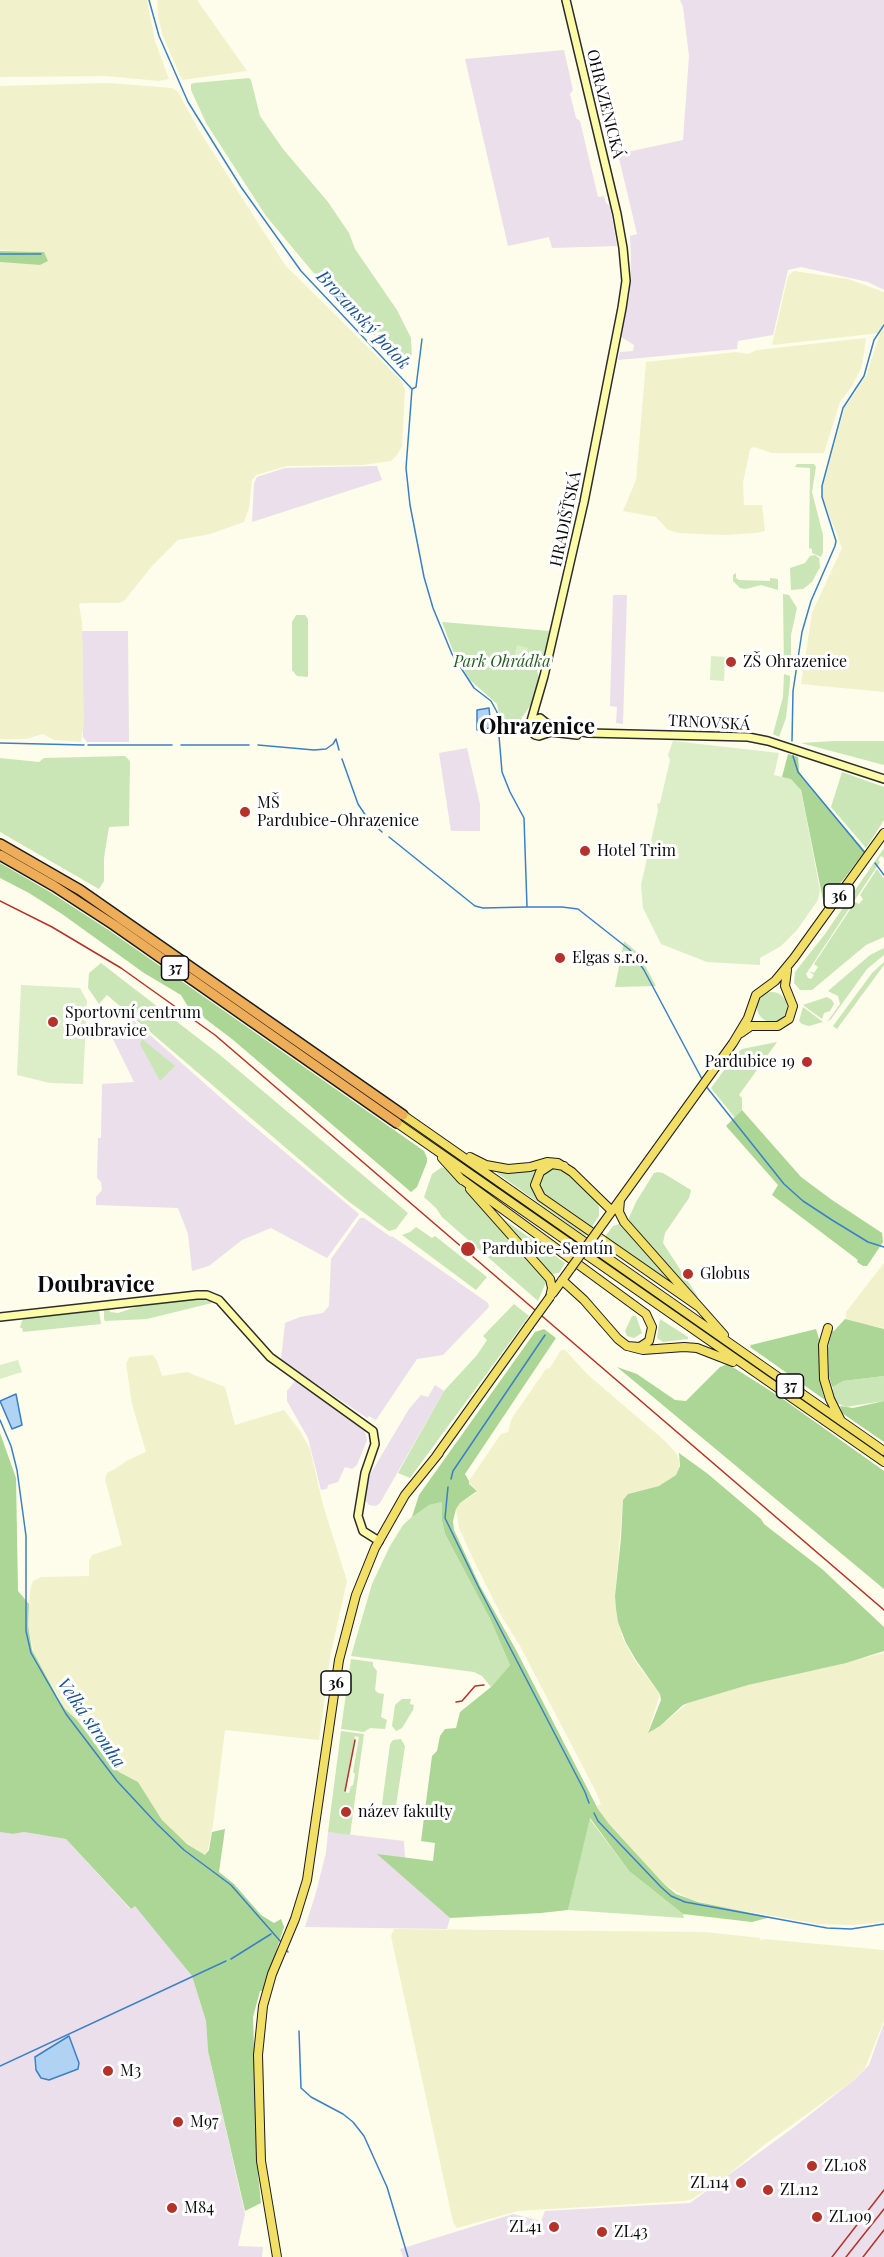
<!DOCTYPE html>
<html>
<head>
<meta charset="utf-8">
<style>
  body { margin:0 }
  canvas { display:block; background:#fefcea }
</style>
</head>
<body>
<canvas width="884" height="2257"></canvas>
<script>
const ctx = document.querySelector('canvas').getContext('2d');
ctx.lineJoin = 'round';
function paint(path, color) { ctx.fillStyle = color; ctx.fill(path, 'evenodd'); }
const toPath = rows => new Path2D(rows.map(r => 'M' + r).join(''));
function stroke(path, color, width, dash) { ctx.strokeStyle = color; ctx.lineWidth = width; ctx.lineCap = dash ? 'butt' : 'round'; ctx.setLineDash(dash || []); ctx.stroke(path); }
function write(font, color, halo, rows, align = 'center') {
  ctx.font = font + ' "Playfair Display",serif'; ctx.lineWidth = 6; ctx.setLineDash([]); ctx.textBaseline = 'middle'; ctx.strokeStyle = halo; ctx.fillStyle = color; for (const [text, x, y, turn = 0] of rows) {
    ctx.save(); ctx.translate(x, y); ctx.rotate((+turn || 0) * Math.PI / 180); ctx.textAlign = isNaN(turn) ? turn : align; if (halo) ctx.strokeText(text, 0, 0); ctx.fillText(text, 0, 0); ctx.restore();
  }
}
paint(toPath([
  [680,0,884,0,884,290,868,282,801,267,788,270,773,335,738,341,737,349,618,360,620,352,633,351,634,345,621,337,630,293,631,258,630,236,637,234,618,154,683,140,689,56,683,7],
  [564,50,573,90,570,94,576,118,580,121,598,197,604,196,606,203,610,206,617,246,552,248,549,237,508,246,465,59],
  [377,466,382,480,252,522,254,483,257,477,285,468],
  [613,595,627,595,623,724,616,723,617,707,610,706],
  [82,631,128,631,129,742,87,742,83,737],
  [467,748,480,804,480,831,451,831,439,753],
  [133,1020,238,1113,359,1214,327,1258,271,1228,242,1240,209,1266,192,1271,188,1234,178,1208,96,1205,96,1197,102,1190,101,1182,97,1178,98,1138,101,1138,102,1084,134,1082,111,1035],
  [360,1218,364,1218,391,1237,392,1236,488,1303,489,1307,443,1355,417,1359,376,1420,369,1416,367,1418,281,1360,285,1323,300,1317,323,1313,329,1306,331,1259],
  [295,1381,364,1428,367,1440,357,1465,352,1469,345,1467,338,1482,328,1485,327,1489,321,1490,308,1438,287,1401,287,1391],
  [435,1385,444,1391,380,1503,376,1506,369,1505,364,1498,368,1478,409,1409,421,1395,428,1397],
  [0,1832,13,1834,24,1832,66,1839,130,1909,135,1905,192,1976,206,2021,208,2051,245,2214,238,2246,263,2247,262,2257,0,2257],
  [328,1832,404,1841,405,1859,393,1867,450,1918,447,1929,305,1927,315,1896,326,1853],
  [884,2023,884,2257,403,2257,400,2249,513,2214,541,2221,545,2211,690,2203,793,2128,854,2080,869,2065]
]), '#eadfea');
paint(toPath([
  [0,0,147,0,155,41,169,79,159,81,106,76,0,77],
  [157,0,197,0,247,71,182,80,163,36,158,17],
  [109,83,172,88,178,92,200,132,285,265,401,380,405,390,402,447,397,455,391,461,363,465,287,466,256,475,252,480,249,508,244,522,210,534,178,540,153,565,124,601,119,603,81,603,79,605,82,622,84,724,81,742,54,740,43,734,26,739,0,739,0,262,40,265,48,261,43,252,0,250,0,86],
  [794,271,848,279,884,292,884,692,801,684,812,613,842,548,823,499,822,490,844,409,866,376,880,333,772,345,788,276],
  [866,338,862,366,852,386,840,402,824,453,772,453,754,447,750,449,743,483,744,505,762,505,765,531,755,533,725,535,679,533,668,530,656,517,623,511,636,480,646,362,736,352,748,354,757,350],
  [884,1263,884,1328,846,1321,846,1312],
  [561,1350,565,1350,587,1374,664,1440,676,1453,679,1461,679,1470,676,1475,660,1486,628,1494,623,1500,615,1596,617,1616,623,1639,635,1661,660,1694,648,1732,660,1726,688,1703,748,1685,884,1653,884,1922,851,1925,817,1924,717,1906,687,1898,665,1885,609,1824,598,1809,597,1806,601,1804,595,1790,520,1646,502,1617,474,1561,459,1528,456,1509,460,1503,476,1493,477,1490,469,1483,469,1481,501,1434,508,1432,512,1418,546,1369,550,1368],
  [153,1355,157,1361,162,1376,187,1372,225,1387,235,1425,284,1410,300,1431,310,1449,323,1505,347,1581,330,1657,319,1740,225,1730,213,1825,207,1853,205,1855,181,1839,162,1820,138,1782,119,1772,109,1763,77,1720,65,1709,34,1655,28,1625,30,1590,33,1581,41,1577,89,1576,89,1561,92,1555,122,1545,105,1479,107,1473,115,1469,128,1460,146,1452,132,1404,126,1363,130,1357],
  [394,1929,705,1932,760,1938,761,1941,764,1939,884,1950,884,2021,865,2068,854,2080,764,2145,723,2179,692,2199,685,2201,518,2211,457,2228,453,2222,391,1936]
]), '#f1f2cc');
paint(toPath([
  [249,78,251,80,260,116,283,149,328,202,349,233,355,249,397,310,411,338,412,359,408,363,400,364,392,358,377,338,312,271,266,216,206,123,191,90,191,84,194,83],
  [797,464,814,464,816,467,812,492,823,535,823,552,821,557,812,553,812,549,809,548,810,468,795,467],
  [810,556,815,555,819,558,820,567,812,582,803,589,791,590,790,568,805,563],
  [736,573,736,578,739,580,770,581,770,578,778,579,778,590,761,585,746,589,740,588,733,581,733,575],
  [783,594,789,595,797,608,791,635,791,665,784,669],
  [296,615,305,615,308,619,308,677,297,676,292,670,292,622],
  [442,622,550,631,541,667,537,671,539,677,532,703,514,729,502,731,497,704,470,680,453,651],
  [784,674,790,676,790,682,786,718,779,737,773,734,783,697],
  [834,741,884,741,884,765,801,743],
  [125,756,130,761,129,826,109,827,104,858,104,881,99,889,0,832,0,758,39,762,44,758],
  [842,772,884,787,884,820,866,848,831,807],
  [884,848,884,858,881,856,878,860,880,862,878,865,806,974,808,978,811,979,814,975,809,971,814,973,818,967,814,964,855,902,859,904,863,899,860,895,877,869,884,879,884,937,866,945,812,990,800,990,794,983,795,972,825,934],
  [624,941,639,954,656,986,615,987],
  [884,948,884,955,867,969,831,1019,827,1022,840,1004,838,996,828,991,870,955],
  [884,962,884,965,837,1029,833,1026,872,973],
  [101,963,220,1055,408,1213,396,1229,389,1231,348,1201,107,995,99,1004,88,988,89,973],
  '757 1007a15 15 0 1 1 30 0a15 15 0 1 1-30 0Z',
  [827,997,832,1000,834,1004,830,1011,824,1013,822,1019,803,1005],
  [803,1007,823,1022,809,1026,802,1024,799,1021],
  [142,1039,175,1066,160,1081,140,1044],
  [777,1042,739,1095,742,1098,742,1110,735,1118,711,1088,736,1054,742,1049],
  [442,1167,451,1172,544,1277,546,1282,538,1301,442,1217,436,1208,424,1197,432,1174],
  [539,1168,533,1186,540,1200,587,1233,585,1236,497,1173,498,1171],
  [554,1168,569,1174,596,1200,599,1207,599,1216,591,1228,544,1196,539,1185,544,1172],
  [658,1172,663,1173,691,1190,689,1198,665,1233,663,1243,698,1297,694,1297,627,1222,636,1202,654,1173],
  [502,1218,565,1263,559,1273,552,1274,548,1271],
  [619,1224,681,1292,604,1238,613,1226],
  [416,1227,432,1238,435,1236,487,1277,476,1290,402,1235,410,1232],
  [195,1299,211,1301,212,1303,147,1319,105,1321,104,1319,104,1311,108,1309,110,1309,110,1312,118,1313,148,1303],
  [514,1304,529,1316,410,1478,398,1473,444,1391,477,1355,487,1340,483,1336],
  [95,1310,99,1311,101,1324,23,1332,22,1328,20,1328,22,1321,27,1317],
  [632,1316,636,1316,642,1333,634,1338,627,1336,625,1331],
  [660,1319,688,1337,688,1339,663,1342,657,1338],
  [884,1376,884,1401,846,1407,837,1403,832,1394,833,1385,843,1381],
  [442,1502,442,1521,445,1534,490,1619,510,1665,491,1687,482,1676,474,1672,351,1656,372,1584,390,1546,403,1525,418,1511,429,1505],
  [351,1659,373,1662,373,1666,377,1671,375,1690,378,1693,384,1694,381,1717,387,1720,385,1729,370,1728,364,1732,341,1729],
  [402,1699,411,1699,410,1704,414,1705,413,1710,402,1728,396,1731,392,1726,395,1705],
  [341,1731,364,1734,350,1835,328,1832],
  [355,1736,359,1737,353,1772,355,1774,353,1785,351,1786,349,1793,344,1792],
  [401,1739,405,1746,396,1806,394,1810,388,1811,383,1808,382,1804,390,1744,393,1740],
  [589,1818,629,1871,683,1914,684,1918,568,1910]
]), '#cae6b6');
paint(toPath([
  [0,251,44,252,48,261,40,265,0,262],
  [788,754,798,757,799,771,803,778,865,851,824,905,801,790,782,777],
  [0,863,50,892,110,931,424,1151,427,1158,427,1162,417,1187,411,1192,232,1039,187,1005,181,995,144,973,62,914,29,893,0,878],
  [742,1110,801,1177,832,1200,882,1233,883,1242,867,1266,863,1266,857,1262,858,1260,772,1195,778,1185,726,1126],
  [845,1319,884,1329,884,1376,843,1381,832,1387,829,1376,828,1348,832,1331,834,1331],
  [544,1329,556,1338,465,1474,469,1481,469,1484,477,1491,460,1503,456,1509,453,1521,454,1530,480,1586,515,1648,598,1809,609,1824,665,1885,676,1894,698,1902,771,1917,752,1922,683,1914,629,1871,590,1818,568,1910,541,1913,450,1918,377,1854,433,1861,435,1843,421,1841,432,1756,437,1751,440,1736,445,1729,456,1728,460,1712,491,1687,510,1665,490,1619,445,1534,442,1521,442,1502,429,1505,412,1517,419,1495,535,1332],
  [816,1329,820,1342,822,1391,825,1400,750,1347,751,1345],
  [728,1364,780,1397,884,1471,884,1589,617,1367,637,1374,675,1400,686,1401,720,1367],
  [884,1401,884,1442,842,1413,840,1406,853,1408],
  [0,1433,16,1478,18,1591,29,1604,28,1625,32,1650,58,1698,65,1709,77,1720,109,1763,119,1772,138,1782,162,1820,187,1844,205,1855,209,1850,212,1832,225,1829,219,1872,234,1884,261,1915,274,1923,281,1919,284,1927,263,1991,260,1991,253,2017,258,2174,261,2203,245,2211,208,2051,206,2021,192,1976,135,1906,131,1909,66,1839,24,1832,13,1834,0,1832],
  [679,1453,708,1474,761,1519,764,1524,822,1569,884,1627,884,1651,846,1663,748,1685,688,1703,683,1705,660,1726,648,1733,661,1700,660,1694,636,1660,626,1643,618,1622,616,1609,615,1596,621,1538,623,1500,628,1494,659,1486,676,1475,680,1466]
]), '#acd696');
paint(toPath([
  [517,645,528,648,524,666,509,662,510,656,515,655],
  [711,656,725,657,724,681,710,680],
  [673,741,779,753,774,775,791,779,801,790,820,890,818,900,797,930,781,946,760,958,760,965,707,962,661,944,643,908,641,885,658,810,657,804,660,803,670,760,668,755],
  [21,985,80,988,87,1001,83,1084,50,1083,17,1075],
  [18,1360,22,1372,0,1379,0,1365]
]), '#dceec7');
const water = toPath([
  [489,708,491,728,477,730,477,710,489,708],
  [16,1394,22,1425,12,1429,0,1401,16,1394],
  [69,2036,79,2063,78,2069,49,2080,41,2078,36,2070,35,2057,69,2036]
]);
paint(water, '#b1d3f3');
stroke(water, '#3b80c6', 1.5);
stroke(toPath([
  [149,0,159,36,188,102,241,187,301,271,412,389,406,468,410,505,424,577,433,608,452,654,474,688,491,701,497,712,502,772,510,792,524,818,527,907,562,907,578,909,630,950,644,970,703,1081],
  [0,254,41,254],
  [412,389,416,387,422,339],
  [792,741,793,691,802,632,811,601,835,546,836,541,822,497,822,486,843,408,864,376,874,340,884,325],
  [0,743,84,745],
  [88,745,172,745],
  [181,745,249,745],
  [258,745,314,750,326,749,333,744,336,739,339,750],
  [793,756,798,772,865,853],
  [342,759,358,804,368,819,382,832],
  [389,837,475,906,483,908,526,907],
  [875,863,884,875],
  [705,1085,784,1184,803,1201,832,1220,868,1242,884,1247],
  [0,1420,11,1446,17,1470,26,1536,26,1631,31,1653,66,1714,117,1781,157,1824,184,1850,231,1885,281,1942],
  [451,1479,453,1471,545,1335],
  [448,1487,445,1518,478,1586,585,1792,589,1803],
  [594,1813,598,1821,661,1887,671,1896,685,1902,827,1928,851,1929,884,1924],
  [286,1950,288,1952],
  [231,1959,271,1934],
  [299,2031,301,2088,311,2097,343,2114,353,2122,364,2136,387,2187,408,2257],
  [0,2066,226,1961]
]), '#3b80c6', 1.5);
const secondary = toPath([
  [531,721,544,676,584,502,622,308,626,281,623,248,617,214,566,0],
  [545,722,552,726,588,733,748,737,768,741,884,779],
  [542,734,546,730,545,722,540,718,533,720,530,724,529,729,535,735,539,736,551,732,577,735],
  [0,1317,197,1295,207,1295,219,1300,270,1357,373,1431,375,1444,365,1473,358,1516,363,1531,379,1541]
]);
const primary = toPath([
  [741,1033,751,1026,778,1026,789,1019,793,1006,785,986,787,970],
  [403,1115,884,1451],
  [397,1123,884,1462],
  [470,1157,486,1165,508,1169,530,1167,547,1162,558,1163,572,1172,612,1211],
  [442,1158,462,1180],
  [564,1166,552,1164,540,1172,535,1185,541,1197,699,1307],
  [460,1178,646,1314,652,1327,649,1341,640,1347,627,1346],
  [470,1189,550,1279,552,1288,550,1297],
  [620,1200,619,1212,624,1222,724,1335],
  [599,1229,733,1043,748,1018,756,995,775,981,794,958,884,833],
  [562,1280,584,1300,618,1339,627,1346,643,1350,684,1347,697,1348,733,1362],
  [553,1293,571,1268],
  [828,1328,823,1345,824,1379,830,1399,840,1419],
  [437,1455,529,1326],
  [277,2257,261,2161,258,2055,263,2006,272,1974,295,1919,307,1880,339,1660,356,1595,375,1548,405,1495,439,1453]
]);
const highway = toPath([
  [0,844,80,890,403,1115],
  [0,855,54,886,114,925,397,1123]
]);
stroke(secondary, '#2d2d2d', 10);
stroke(primary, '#1c1c1c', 10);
stroke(highway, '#1c1c1c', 12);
stroke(secondary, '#fbfba8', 7);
stroke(primary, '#f2df66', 8);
stroke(highway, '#eead58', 9);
stroke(toPath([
  [0,901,52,927,121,968,215,1035,884,1610],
  [456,1702,462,1701,475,1686,484,1685],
  [345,1791,355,1740],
  [832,2257,884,2190],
  [846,2257,884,2209],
  [863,2257,884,2230]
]), '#b4322a', 1.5);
const primaryBridge = toPath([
  [571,1268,599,1229],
  [529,1326,550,1297]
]);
stroke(primaryBridge, '#1c1c1c', 10, []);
stroke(primaryBridge, '#f2df66', 8);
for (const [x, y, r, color] of [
  [731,662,6,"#b4322a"],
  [245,812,6,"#b4322a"],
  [585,851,6,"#b4322a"],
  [560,958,6,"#b4322a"],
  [53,1022,6,"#b4322a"],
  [807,1062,6,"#b4322a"],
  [468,1249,8,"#b4322a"],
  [688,1274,6,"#b4322a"],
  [346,1812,6,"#b4322a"],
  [108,2071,6,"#b4322a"],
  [178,2122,6,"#b4322a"],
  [812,2166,6,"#b4322a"],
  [741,2183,6,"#b4322a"],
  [768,2190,6,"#b4322a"],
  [172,2208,6,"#b4322a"],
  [817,2217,6,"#b4322a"],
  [554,2227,6,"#b4322a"],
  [602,2232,6,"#b4322a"]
]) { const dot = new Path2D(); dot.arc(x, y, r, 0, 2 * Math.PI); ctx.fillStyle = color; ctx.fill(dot); stroke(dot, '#fff', 2); }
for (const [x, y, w] of [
  [839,896,30],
  [175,968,27],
  [790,1386,27],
  [336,1683,30]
]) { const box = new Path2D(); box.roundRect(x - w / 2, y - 12, w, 24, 4.5); ctx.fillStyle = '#fff'; ctx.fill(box); stroke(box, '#0b0b0b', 1.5); }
write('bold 15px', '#0b0b0b', null, [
  ["36",839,896],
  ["37",175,968],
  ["37",790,1386],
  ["36",336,1683]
]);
write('16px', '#0b0b0b', '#fff', [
  ["OHRAZENICKÁ",605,104,76],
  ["HRADIŠŤSKÁ",566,519,-78],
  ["TRNOVSKÁ",709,723,3]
]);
write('italic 16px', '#255f1f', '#fff', [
  ["Park Ohrádka",502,662]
]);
write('16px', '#0b0b0b', '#fff', [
  ["ZŠ Ohrazenice",743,662],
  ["MŠ",257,803],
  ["Pardubice-Ohrazenice",257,821],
  ["Hotel Trim",597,851],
  ["Elgas s.r.o.",572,958],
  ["Sportovní centrum",65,1013],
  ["Doubravice",65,1031],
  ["Pardubice 19",795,1062,"right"],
  ["Pardubice-Semtín",482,1249],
  ["Globus",700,1274],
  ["název fakulty",358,1812],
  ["M3",120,2071],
  ["M97",190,2122],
  ["ZL108",824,2166],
  ["ZL114",729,2183,"right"],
  ["ZL112",780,2190],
  ["M84",184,2208],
  ["ZL109",829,2217],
  ["ZL41",542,2227,"right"],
  ["ZL43",614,2232]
], 'left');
write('italic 18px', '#1b5396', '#fff', [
  ["Brozanský potok",363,320,47],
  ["Velká strouha",91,1723,55]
]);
write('bold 22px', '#0b0b0b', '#fff', [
  ["Ohrazenice",537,727],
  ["Doubravice",96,1285]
]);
</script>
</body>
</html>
